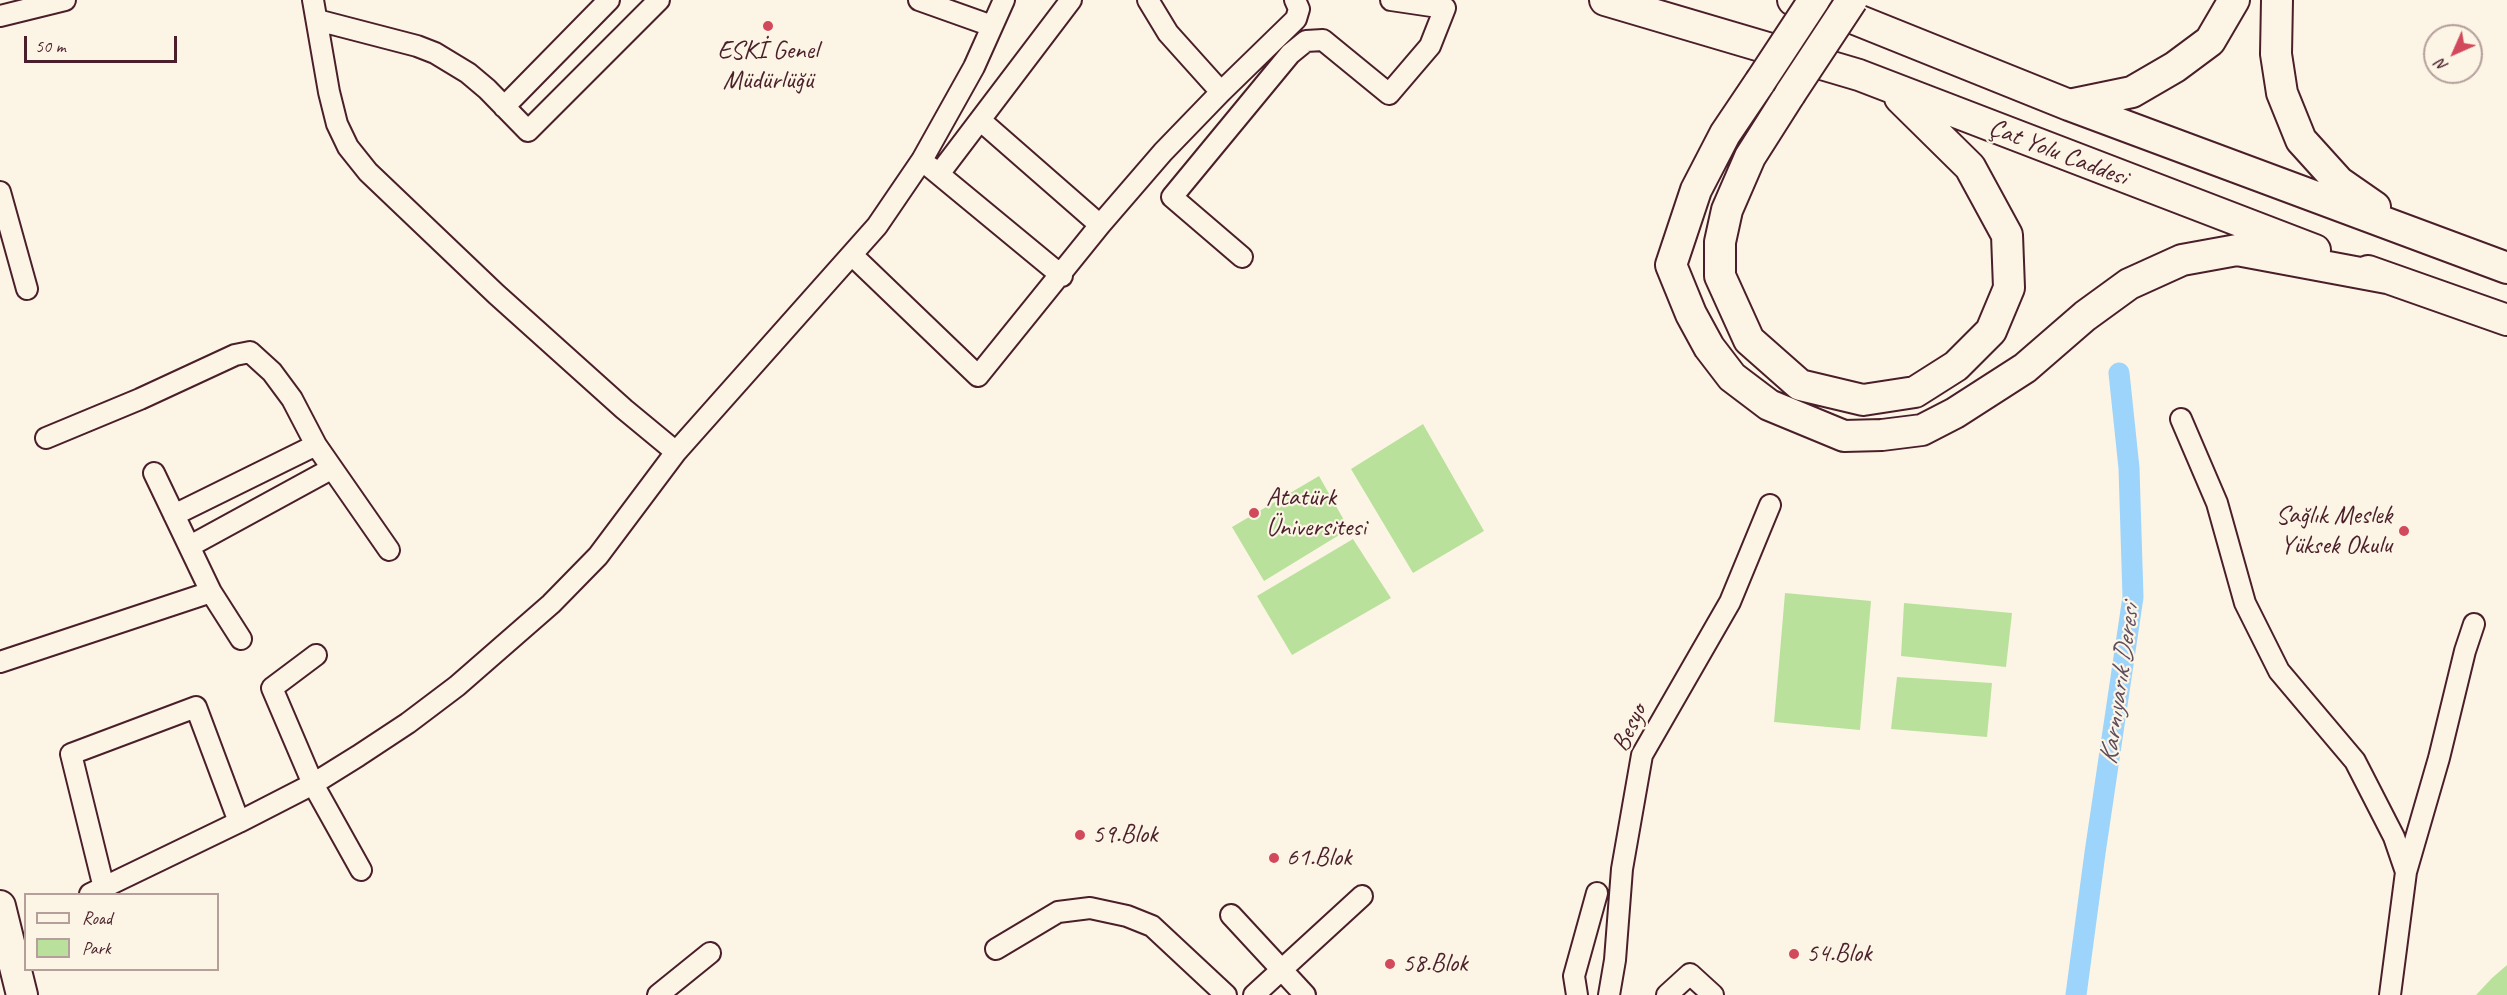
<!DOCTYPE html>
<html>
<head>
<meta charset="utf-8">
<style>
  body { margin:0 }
  #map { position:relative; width:2507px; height:995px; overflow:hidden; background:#fcf5e5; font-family:Caveat,sans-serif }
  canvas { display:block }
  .legend { position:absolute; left:24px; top:893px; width:195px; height:78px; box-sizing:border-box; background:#fcf5e5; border:2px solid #b59f9b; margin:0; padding:8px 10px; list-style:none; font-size:18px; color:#4a1f2b }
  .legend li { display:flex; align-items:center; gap:12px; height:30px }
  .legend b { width:30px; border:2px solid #b59f9b }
  .north { position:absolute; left:2423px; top:24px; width:60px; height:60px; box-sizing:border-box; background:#fcf5e5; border:2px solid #b59f9b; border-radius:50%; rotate:225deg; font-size:16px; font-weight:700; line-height:24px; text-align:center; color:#4a1f2b }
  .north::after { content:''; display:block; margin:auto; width:21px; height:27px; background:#d1495b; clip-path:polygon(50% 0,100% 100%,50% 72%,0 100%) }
  .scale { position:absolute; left:24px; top:36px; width:153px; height:27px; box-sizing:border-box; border:3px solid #4a1f2b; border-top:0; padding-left:8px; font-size:18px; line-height:21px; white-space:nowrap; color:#4a1f2b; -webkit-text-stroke:4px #fcf5e5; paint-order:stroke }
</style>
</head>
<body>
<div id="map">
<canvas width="2507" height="995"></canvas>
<ul class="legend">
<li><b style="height:8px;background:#fcf5e5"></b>Road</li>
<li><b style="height:16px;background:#bae19c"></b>Park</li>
</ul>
<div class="north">N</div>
<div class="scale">50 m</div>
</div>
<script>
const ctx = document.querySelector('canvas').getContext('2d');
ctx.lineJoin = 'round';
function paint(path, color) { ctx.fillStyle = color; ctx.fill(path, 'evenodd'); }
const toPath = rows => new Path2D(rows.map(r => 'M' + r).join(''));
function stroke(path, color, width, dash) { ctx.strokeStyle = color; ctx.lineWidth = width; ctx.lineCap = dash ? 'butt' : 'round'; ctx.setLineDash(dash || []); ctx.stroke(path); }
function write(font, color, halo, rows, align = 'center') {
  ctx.font = font + ' Caveat,sans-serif'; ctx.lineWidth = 4.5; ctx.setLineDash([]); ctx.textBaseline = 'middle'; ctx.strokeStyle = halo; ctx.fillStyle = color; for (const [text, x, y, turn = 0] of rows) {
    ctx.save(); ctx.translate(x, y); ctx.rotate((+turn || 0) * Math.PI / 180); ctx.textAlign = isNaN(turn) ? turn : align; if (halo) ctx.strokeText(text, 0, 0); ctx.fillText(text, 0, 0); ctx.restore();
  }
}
paint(toPath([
  [1423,424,1484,531,1413,573,1351,469],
  [1319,476,1349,529,1264,581,1232,527],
  [1353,539,1391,598,1292,655,1257,596],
  [1785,593,1871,601,1860,730,1774,722],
  [1904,603,2012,613,2006,667,1901,656],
  [1897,677,1992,683,1987,737,1891,729],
  [2507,965,2507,995,2476,995,2492,978]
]), '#bae19c');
stroke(toPath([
  [2076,995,2095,853,2133,597,2129,468,2119,373]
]), '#9cd4fb', 21);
const minor = toPath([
  [313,0,329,92,337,124,348,147,368,172,496,294,624,409,676,452],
  [919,0,992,26],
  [1148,0,1168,33,1221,92],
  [0,16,65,0],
  [317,20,417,46,435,53,468,73,487,89,528,131,659,0],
  [504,107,609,0],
  [980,120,1100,225],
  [930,167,1062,276],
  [939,174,1071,0],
  [0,192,27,289],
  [852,255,978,376,1100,225,1163,152,1221,92,1296,19,1299,9,1295,0],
  [1242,257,1172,197,1290,54,1306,41,1323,40,1389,94,1430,46,1445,8,1391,0],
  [2181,419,2217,503,2245,603,2279,671,2355,761,2394,837,2406,872],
  [46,438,140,399,235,355,250,352,272,372,292,399,316,445,389,550],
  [174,515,316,445],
  [190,546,331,469],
  [211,592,241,639],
  [316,655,272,688,313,784,361,870],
  [0,662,211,592,154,473],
  [104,888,71,754,196,707,239,822],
  [90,894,239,822,313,784,358,756,408,723,457,686,551,604,598,556,676,452,877,226,922,160,974,67,1004,0],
  [1231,915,1305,995],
  [996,949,1058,912,1090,908,1127,916,1152,926,1226,995],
  [658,995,710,953],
  [1254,995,1362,896],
  [1577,995,1574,976,1597,893],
  [1609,995,1615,960,1622,869,1642,755,1730,602,1770,505],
  [1667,995,1690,974,1713,995],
  [2390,995,2406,872,2439,758,2465,651,2474,624]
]);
const highway = toPath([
  [1605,0,1859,75,2315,250],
  [1793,0,1850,17,2069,105,2507,268],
  [2277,0,2276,54,2282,93,2301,140,2339,182,2375,207],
  [1760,82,1725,134,1696,190,1671,265,1691,314,1709,347,1732,377,1769,405,1844,436,1882,435,1922,430,1955,413,2025,368,2085,316,2129,284,2182,260,2237,250,2387,278],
  [1790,94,1750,157,1727,210,1720,242,1720,276,1749,340,1800,385,1863,400,1915,392,1956,366,1991,331,2009,288,2007,235,1970,167,1900,98],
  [2069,105,2132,92,2175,67,2210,41,2234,0],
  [2368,271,2507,320],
  [0,906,22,995]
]);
stroke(minor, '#4a1f2b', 24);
stroke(highway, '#4a1f2b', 34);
stroke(minor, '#fcf5e5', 20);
stroke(highway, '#fcf5e5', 30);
const highwayBridge = toPath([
  [1760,82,1814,0],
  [1790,94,1852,0]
]);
stroke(highwayBridge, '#4a1f2b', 34, []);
stroke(highwayBridge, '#fcf5e5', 30);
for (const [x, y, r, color] of [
  [768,26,6,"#d1495b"],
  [1254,513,6,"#d1495b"],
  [2404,531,6,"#d1495b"],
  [1080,835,6,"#d1495b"],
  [1274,858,6,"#d1495b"],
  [1794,954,6,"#d1495b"],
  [1390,964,6,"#d1495b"]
]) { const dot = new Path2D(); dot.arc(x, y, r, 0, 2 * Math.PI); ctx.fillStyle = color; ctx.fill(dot); stroke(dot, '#fcf5e5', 2); }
write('26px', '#4a1f2b', '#fcf5e5', [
  ["ESKİ Genel",768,51,"center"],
  ["Müdürlüğü",768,81,"center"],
  ["Atatürk",1266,498],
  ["Üniversitesi",1266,528],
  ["Sağlık Meslek",2392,516,"right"],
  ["Yüksek Okulu",2392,546,"right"],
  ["59.Blok",1092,835],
  ["61.Blok",1286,858],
  ["54.Blok",1806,954],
  ["58.Blok",1402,964]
], 'left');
write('26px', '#4a1f2b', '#fcf5e5', [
  ["Çat Yolu Caddesi",2058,153,21],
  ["Besyo",1630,728,-65]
]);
write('italic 27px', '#5e4c5f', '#fcf5e5', [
  ["Karnıyarık Deresi",2120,685,-82]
]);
</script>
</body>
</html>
